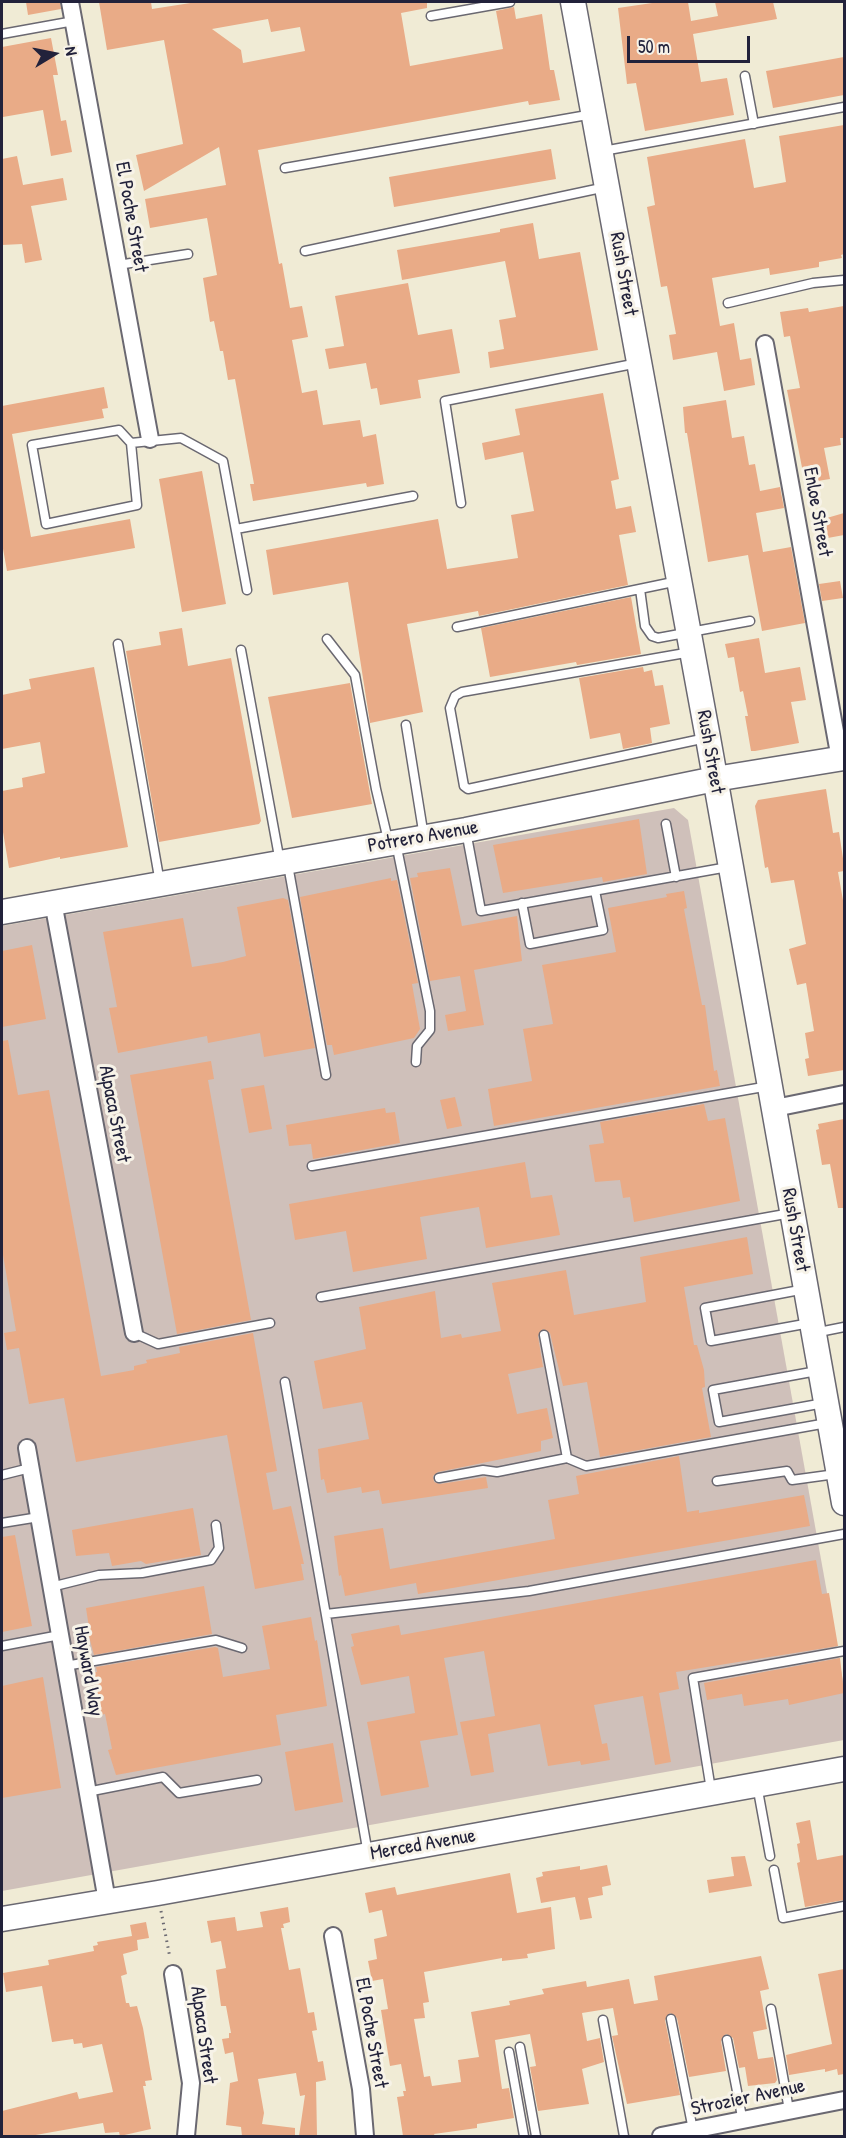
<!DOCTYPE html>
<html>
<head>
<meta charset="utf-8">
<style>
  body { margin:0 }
  #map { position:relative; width:846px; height:2138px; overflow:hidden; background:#f0ebd5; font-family:"Patrick Hand",sans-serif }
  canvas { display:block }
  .frame { position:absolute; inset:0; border:3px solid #22223b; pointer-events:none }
  .north { position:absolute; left:24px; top:24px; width:60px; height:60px; -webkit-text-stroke:4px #f7f3e8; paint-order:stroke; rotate:80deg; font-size:16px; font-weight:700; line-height:24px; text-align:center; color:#22223b }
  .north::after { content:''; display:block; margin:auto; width:21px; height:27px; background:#22223b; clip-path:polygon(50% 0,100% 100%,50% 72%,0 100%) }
  .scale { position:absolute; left:627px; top:36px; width:123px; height:27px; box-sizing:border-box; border:3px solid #22223b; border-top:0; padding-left:8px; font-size:18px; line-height:21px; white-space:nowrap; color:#22223b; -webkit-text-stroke:4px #f7f3e8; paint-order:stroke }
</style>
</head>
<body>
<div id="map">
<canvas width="846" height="2138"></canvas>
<div class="frame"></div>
<div class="north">N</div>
<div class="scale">50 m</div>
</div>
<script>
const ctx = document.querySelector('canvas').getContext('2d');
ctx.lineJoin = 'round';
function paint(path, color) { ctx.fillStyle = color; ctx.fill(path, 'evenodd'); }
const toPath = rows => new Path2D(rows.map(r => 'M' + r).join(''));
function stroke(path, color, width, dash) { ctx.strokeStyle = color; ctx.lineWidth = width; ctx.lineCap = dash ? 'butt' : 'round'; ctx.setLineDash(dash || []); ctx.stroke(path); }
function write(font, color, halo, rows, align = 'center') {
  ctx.font = font + ' "Patrick Hand",sans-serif'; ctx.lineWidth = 6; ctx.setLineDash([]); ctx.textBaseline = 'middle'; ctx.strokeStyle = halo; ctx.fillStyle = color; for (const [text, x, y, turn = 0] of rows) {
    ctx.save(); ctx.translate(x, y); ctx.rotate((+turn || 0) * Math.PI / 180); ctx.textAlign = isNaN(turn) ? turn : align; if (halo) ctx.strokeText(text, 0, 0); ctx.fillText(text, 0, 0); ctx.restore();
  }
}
paint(toPath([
  [674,808,688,820,844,1687,844,1740,2,1891,2,926]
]), '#cfc0ba');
paint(toPath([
  [26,2,60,2,61,9,28,15],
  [99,2,151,2,152,9,197,2,427,2,427,8,401,13,410,66,503,49,496,11,514,7,516,19,542,14,550,70,554,70,560,100,529,105,528,101,258,150,279,264,282,263,290,308,302,306,308,337,292,340,302,393,317,390,323,425,360,420,363,437,376,434,384,484,367,487,366,483,253,501,250,484,254,484,235,379,228,380,223,351,220,351,214,321,210,322,203,278,217,275,207,218,150,228,145,199,226,185,219,147,144,191,136,155,183,144,164,40,107,50],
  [268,19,271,32,300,27,305,51,243,63,241,50,212,29],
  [659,2,688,2,691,21,718,16,715,2,773,2,777,19,693,34,701,82,727,78,734,115,645,131,636,83,627,84,618,8],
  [51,38,58,75,53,75,61,121,66,120,72,152,51,156,43,110,3,117,2,108,2,47],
  [844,57,844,95,773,108,766,71],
  [844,125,844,254,841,255,842,258,819,262,819,267,770,275,769,268,712,278,720,326,734,323,740,360,751,358,755,385,724,391,717,352,673,360,669,335,676,334,667,286,661,287,647,207,655,205,647,157,745,139,754,188,786,182,779,136],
  [551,149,556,179,394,207,389,177],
  [17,156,23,185,63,178,67,200,31,206,42,260,25,263,22,244,2,245,2,159],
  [533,223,539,259,580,252,598,350,490,368,488,352,504,349,499,320,516,317,505,261,402,280,397,250,500,232,500,229],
  [408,283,418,335,452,329,460,373,418,380,421,398,380,405,377,388,371,389,366,363,329,369,325,349,344,346,335,296],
  [844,306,844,438,840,438,841,445,824,448,830,479,805,483,787,390,800,388,790,336,784,337,780,312,808,308,809,312],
  [104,387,108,408,102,409,104,418,12,434,31,537,130,519,135,548,7,571,2,543,2,406],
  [603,393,619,479,611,481,616,509,631,506,636,532,619,535,628,585,479,616,478,611,407,624,423,712,370,723,348,582,273,595,266,550,438,519,447,569,518,558,511,515,534,511,523,452,485,460,482,443,520,435,515,409],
  [726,400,732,438,744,436,749,465,755,464,760,491,780,487,784,508,756,513,763,552,791,547,805,623,762,631,748,555,708,562,687,433,685,433,683,407],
  [202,471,226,604,182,612,159,479],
  [844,513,844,535,817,540,813,522],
  [840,581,843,598,822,601,819,584],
  [631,597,641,654,577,665,576,662,490,677,481,628],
  [182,628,188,666,231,658,261,821,259,824,159,842,126,651,161,645,159,632],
  [759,638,765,673,800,667,806,700,791,702,799,743,755,751,751,751,745,716,748,716,743,691,740,692,734,657,728,658,725,644],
  [94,667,128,847,60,859,60,857,9,868,2,826,2,791,23,787,22,778,45,773,40,742,2,749,2,695,31,689,29,679],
  [643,667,644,672,652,670,655,686,663,685,670,724,650,728,652,743,623,749,620,733,590,739,579,678],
  [350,683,372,804,292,818,268,697],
  [826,789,833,833,839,832,844,865,844,871,838,872,844,906,844,1070,808,1076,805,1059,809,1058,805,1033,814,1031,806,983,797,985,789,949,806,944,794,880,771,883,768,867,765,868,755,806,758,800],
  [639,819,647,874,603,882,602,877,503,893,493,845],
  [450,868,462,926,517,916,522,961,474,970,484,1025,448,1031,445,1015,466,1011,460,976,430,981,410,878,418,877,417,873],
  [391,878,391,881,397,880,418,983,412,984,420,1029,414,1038,334,1055,332,1045,327,1045,300,897],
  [684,891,687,908,684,909,702,1005,705,1005,714,1071,717,1070,720,1086,494,1126,488,1089,532,1081,523,1029,553,1024,542,965,616,952,608,908,667,897,666,894],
  [283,898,288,900,315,1048,264,1057,260,1033,208,1043,207,1036,118,1053,109,1008,117,1007,103,932,183,918,192,967,223,962,246,956,237,907],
  [32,945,46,1019,2,1027,2,951],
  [8,1040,18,1095,49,1090,101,1376,134,1370,134,1366,147,1363,146,1360,180,1353,179,1347,253,1333,277,1471,266,1473,273,1510,291,1506,304,1564,301,1564,304,1580,255,1589,227,1435,76,1462,64,1398,29,1404,19,1348,7,1350,4,1333,16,1331,2,1249,2,1041],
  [211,1061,214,1079,208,1080,251,1320,177,1334,130,1075],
  [264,1085,272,1129,249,1133,241,1089],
  [455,1097,462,1126,447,1129,440,1100],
  [704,1104,708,1121,725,1118,740,1201,634,1222,630,1197,623,1198,620,1180,595,1182,589,1145,604,1143,600,1122],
  [385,1108,386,1113,395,1112,400,1143,313,1159,311,1144,289,1146,286,1125],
  [844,1119,844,1208,838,1208,830,1164,822,1165,816,1130,819,1129,818,1124],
  [525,1162,531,1198,552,1195,560,1235,486,1248,479,1207,420,1217,427,1259,353,1272,346,1231,295,1240,289,1204],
  [747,1237,753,1274,684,1287,694,1345,697,1345,704,1370,705,1387,702,1388,711,1437,600,1457,587,1382,563,1386,550,1333,543,1329,538,1336,543,1367,508,1374,517,1414,547,1408,553,1438,541,1441,541,1451,438,1472,433,1476,434,1482,440,1484,486,1477,488,1488,382,1504,379,1490,362,1493,361,1487,327,1493,324,1479,321,1480,318,1449,369,1439,362,1402,323,1409,314,1361,366,1349,359,1307,435,1291,441,1338,461,1334,462,1338,501,1331,492,1283,566,1270,574,1315,646,1302,640,1257],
  [679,1456,687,1512,699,1510,699,1513,804,1495,810,1526,418,1594,416,1583,345,1596,341,1575,339,1576,334,1536,383,1528,390,1569,555,1539,548,1500,579,1494,576,1476],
  [193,1508,201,1555,146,1564,141,1561,112,1566,109,1553,76,1556,72,1530],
  [15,1535,32,1626,2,1632,2,1537],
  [816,1560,822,1594,829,1593,838,1646,676,1672,679,1689,659,1693,671,1762,655,1765,643,1696,594,1705,602,1744,607,1743,610,1760,581,1765,580,1761,548,1766,540,1724,488,1734,494,1772,471,1776,460,1722,495,1716,484,1651,444,1658,458,1735,420,1741,429,1787,381,1796,367,1722,415,1713,409,1676,361,1685,351,1647,354,1646,351,1634,399,1625,401,1635],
  [204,1586,212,1634,94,1655,87,1629,89,1628,86,1608],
  [311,1617,315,1641,317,1640,327,1706,276,1715,281,1745,116,1775,108,1750,112,1749,105,1714,101,1715,94,1672,97,1672,96,1667,215,1647,218,1648,223,1677,270,1669,262,1626],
  [840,1658,844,1693,789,1705,788,1699,744,1706,742,1694,707,1700,704,1683],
  [43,1677,61,1788,2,1798,2,1686],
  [333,1743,343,1802,295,1811,285,1752],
  [810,1820,817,1860,844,1855,844,1900,805,1907,797,1863,800,1862,797,1844,800,1843,796,1823],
  [745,1856,752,1886,709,1893,707,1880,734,1876,731,1857],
  [607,1865,611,1885,602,1887,603,1895,588,1898,592,1918,580,1920,575,1897,541,1903,536,1878,543,1876,542,1872,580,1866,580,1870],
  [510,1873,517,1913,551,1907,555,1949,527,1954,528,1958,502,1961,502,1958,424,1972,429,2002,423,2003,425,2018,414,2019,424,2077,430,2076,432,2086,461,2082,458,2060,479,2057,471,2012,510,2005,509,2001,544,1994,542,1989,586,1981,587,1987,629,1979,634,2004,658,2000,654,1976,761,1956,769,1989,760,1991,767,2029,753,2032,758,2059,773,2057,777,2080,775,2083,748,2086,745,2067,739,2068,733,2038,726,2034,721,2041,726,2071,689,2077,677,2018,670,2013,665,2020,680,2095,627,2104,612,2036,618,2035,613,2008,582,2013,587,2041,600,2038,604,2062,582,2069,589,2104,538,2111,530,2067,536,2066,530,2034,495,2040,502,2089,509,2088,514,2118,477,2124,477,2128,434,2134,435,2136,403,2136,397,2097,404,2096,403,2091,406,2091,401,2064,390,2066,381,2010,388,2009,383,1979,372,1981,368,1961,377,1959,374,1939,387,1936,382,1910,369,1913,365,1893,395,1887,397,1895],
  [288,1907,290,1922,283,1924,284,1928,281,1928,289,1970,300,1968,308,2013,314,2012,317,2030,312,2031,318,2062,323,2061,326,2080,316,2082,317,2136,299,2136,305,2095,300,2096,296,2073,258,2079,264,2113,262,2124,295,2128,295,2136,242,2136,241,2127,226,2125,230,2083,238,2081,233,2052,225,2054,222,2039,229,2038,229,2033,231,2033,226,2006,221,2006,216,1970,226,1968,221,1941,211,1943,207,1921,235,1917,237,1931,263,1927,260,1912],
  [146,1922,149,1938,137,1940,138,1950,123,1954,127,1974,121,1976,126,2003,129,2003,130,2007,137,2006,143,2028,152,2080,145,2081,146,2086,143,2086,151,2129,120,2136,119,2132,105,2133,103,2123,30,2136,2,2136,2,2111,77,2092,79,2099,113,2092,102,2044,83,2048,82,2043,74,2044,73,2039,52,2042,42,1986,6,1992,3,1973,49,1965,48,1960,94,1951,93,1946,98,1945,97,1942,132,1936,130,1925],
  [844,1969,844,2074,838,2075,837,2069,825,2072,825,2069,789,2075,786,2055,832,2044,818,1974]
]), '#e9ab87');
const lane = toPath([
  [431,16,510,2],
  [2,34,74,21],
  [745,76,754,124],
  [603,151,844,107],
  [285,168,593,114],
  [305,251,606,187],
  [118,265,188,254],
  [728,303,813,283,844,280],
  [131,443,137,505,46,524,32,445,119,430,131,443,181,438,223,461,247,590],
  [461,503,445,401,638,363],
  [236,529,413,496],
  [640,589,645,626,652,636,658,638,750,621],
  [457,627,678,581],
  [327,639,355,675,376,789,388,840],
  [118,644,160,883],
  [241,650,280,862],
  [691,652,462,692,455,696,450,708,464,786,468,789,706,738],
  [406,725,424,837],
  [666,824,676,877],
  [466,831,481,911,728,867],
  [396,843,430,1011,430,1030,417,1046,416,1062],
  [288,865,326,1075],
  [522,903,530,944,603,930,595,891],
  [312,1166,769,1086],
  [805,1289,705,1308,711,1341,810,1323],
  [321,1297,791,1213],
  [134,1333,158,1344,270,1323],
  [814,1333,844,1327],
  [544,1335,567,1458,586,1466,827,1423],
  [817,1371,713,1390,719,1422,824,1403],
  [285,1382,368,1854],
  [2,1475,30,1468],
  [439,1478,483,1470,497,1472,567,1458],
  [717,1481,787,1471,792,1480,836,1474],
  [2,1523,39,1517],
  [51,1587,99,1575,142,1573,211,1560,219,1548,216,1525],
  [326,1614,529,1591,844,1534],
  [2,1646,60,1635],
  [65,1666,216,1640,242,1648],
  [757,1785,770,1856],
  [711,1790,693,1678,844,1651],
  [87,1792,163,1777,179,1793,257,1780],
  [774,1870,783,1918,844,1906],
  [771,2009,789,2110],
  [671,2019,693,2130],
  [603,2020,624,2136],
  [727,2040,743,2122],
  [520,2047,536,2136],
  [509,2052,524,2136]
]);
const street = toPath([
  [70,2,150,439],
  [765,344,840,759],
  [53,902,134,1333],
  [775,1108,844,1094],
  [27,1448,107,1901],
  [333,1936,361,2089,365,2136],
  [173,1974,191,2083,186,2136],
  [661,2136,844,2100]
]);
const secondary = toPath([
  [573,2,708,738,844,1503],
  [2,912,466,830,715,779,844,758],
  [2,1919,158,1893,844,1769]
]);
stroke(lane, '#6a6871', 11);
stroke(street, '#6a6871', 20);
stroke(secondary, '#6a6871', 27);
stroke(toPath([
  [161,1911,170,1958]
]), '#6a6871', 3, [1.5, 4.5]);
stroke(lane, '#fff', 8);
stroke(street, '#fff', 16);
stroke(secondary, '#fff', 24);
write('20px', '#22223b', '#f7f3e8', [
  ["El Poche Street",131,217,80],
  ["Rush Street",623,274,80],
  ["Enloe Street",817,512,80],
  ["Rush Street",710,752,80],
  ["Potrero Avenue",423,837,-10],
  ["Alpaca Street",114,1114,79],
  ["Rush Street",795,1230,80],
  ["Hayward Way",88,1671,80],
  ["Merced Avenue",423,1845,-10],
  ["El Poche Street",371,2033,80],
  ["Alpaca Street",203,2035,82],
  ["Strozier Avenue",748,2098,-12]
]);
</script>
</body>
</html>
